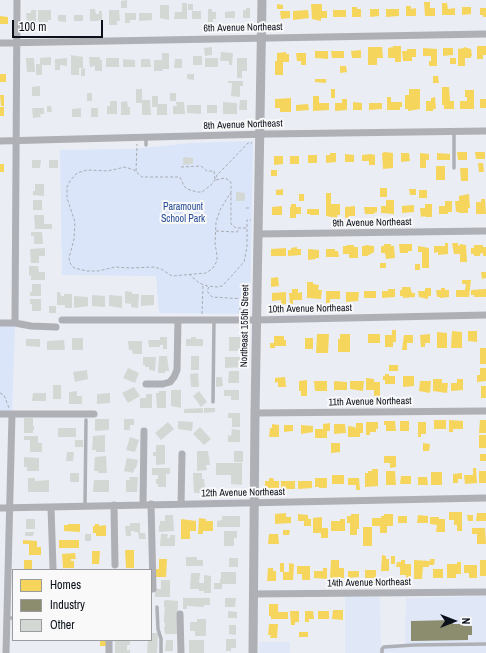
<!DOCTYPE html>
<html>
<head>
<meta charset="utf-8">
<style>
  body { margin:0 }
  #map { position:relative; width:486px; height:653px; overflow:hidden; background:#eaedf4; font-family:"Archivo Narrow",sans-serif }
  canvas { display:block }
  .legend { position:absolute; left:12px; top:569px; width:140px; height:72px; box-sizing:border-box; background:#f9f9f9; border:1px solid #9a9ca0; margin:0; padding:5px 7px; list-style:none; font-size:12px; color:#0b101b }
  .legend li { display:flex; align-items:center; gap:8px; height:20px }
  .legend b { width:20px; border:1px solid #9a9ca0 }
  .north { position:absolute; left:434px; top:601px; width:40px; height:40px; -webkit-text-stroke:3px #f9f9f9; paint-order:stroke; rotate:90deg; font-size:11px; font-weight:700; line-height:16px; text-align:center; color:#0b101b }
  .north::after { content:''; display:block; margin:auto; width:14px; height:18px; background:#0b101b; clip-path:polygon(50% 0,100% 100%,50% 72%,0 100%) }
  .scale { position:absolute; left:12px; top:20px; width:91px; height:18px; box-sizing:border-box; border:2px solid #0b101b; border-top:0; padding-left:5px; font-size:12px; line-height:14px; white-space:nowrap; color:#0b101b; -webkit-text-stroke:3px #f9f9f9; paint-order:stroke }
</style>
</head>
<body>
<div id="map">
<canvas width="486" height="653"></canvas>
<ul class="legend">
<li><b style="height:11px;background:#f6d55c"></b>Homes</li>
<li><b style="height:11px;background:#8c8c6e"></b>Industry</li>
<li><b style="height:11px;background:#d3d8d5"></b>Other</li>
</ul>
<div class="north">N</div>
<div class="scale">100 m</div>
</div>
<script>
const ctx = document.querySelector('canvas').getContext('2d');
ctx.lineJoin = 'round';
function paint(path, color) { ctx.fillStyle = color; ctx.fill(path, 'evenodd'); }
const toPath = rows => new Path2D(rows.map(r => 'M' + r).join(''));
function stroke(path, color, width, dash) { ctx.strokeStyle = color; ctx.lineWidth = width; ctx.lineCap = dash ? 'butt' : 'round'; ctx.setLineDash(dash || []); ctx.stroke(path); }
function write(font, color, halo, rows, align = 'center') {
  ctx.font = font + ' "Archivo Narrow",sans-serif'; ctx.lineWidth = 4; ctx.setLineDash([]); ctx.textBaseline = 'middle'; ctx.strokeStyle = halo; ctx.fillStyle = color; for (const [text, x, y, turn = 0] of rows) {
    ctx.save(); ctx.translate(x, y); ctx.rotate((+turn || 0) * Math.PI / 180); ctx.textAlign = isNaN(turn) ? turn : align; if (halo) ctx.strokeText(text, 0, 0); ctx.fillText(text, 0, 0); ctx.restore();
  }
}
paint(toPath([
  [345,596,380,597,381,645,405,644,406,598,486,596,486,653,345,653],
  [259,642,290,642,290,653,259,653]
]), '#e0e8f8');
paint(toPath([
  [253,141,250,314,159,313,156,276,62,275,60,150,133,149,192,143],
  [0,323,15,323,12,414,0,414]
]), '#dae5fa');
paint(toPath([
  [424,2,430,2,430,8,435,8,435,16,425,16],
  [442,3,447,3,448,9,455,8,455,15,442,15],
  [277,4,283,5,283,9,277,9],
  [311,4,322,4,322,11,327,11,327,18,321,18,321,21,312,19],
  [406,6,411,6,411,9,416,8,416,16,406,16],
  [352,7,357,7,357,9,361,9,361,17,352,17],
  [462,7,471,7,471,14,462,15],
  [480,8,486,8,486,17,483,17,483,15,480,15],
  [370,9,379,9,379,16,370,17],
  [386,9,399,9,399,16,386,17],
  [308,10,309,18,293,20,293,11],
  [333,10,346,10,346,17,333,17],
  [280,11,290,11,290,18,281,19],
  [0,16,8,17,8,24,0,24],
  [393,46,401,46,401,62,395,62,395,58,388,58,388,48,393,47],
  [477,46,486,46,486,55,483,55,483,59,477,59],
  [368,47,382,47,383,58,377,58,377,65,368,65],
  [464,47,471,49,472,56,470,58,465,58,465,66,458,66,458,49,464,48],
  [423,48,437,49,437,66,429,66,429,61,431,61,431,56,423,56],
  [443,48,453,48,453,55,443,56],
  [407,49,416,49,416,57,412,57,412,61,403,61,402,51,407,51],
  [361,50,361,58,352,58,351,51],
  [315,51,328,51,328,59,315,58],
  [331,51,344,51,344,58,332,58],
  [286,52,286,54,289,54,289,62,283,62,283,75,275,75,275,61,277,61,277,53],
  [296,53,306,53,306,65,301,65,301,61,297,61],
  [450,58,456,58,456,64,450,64],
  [340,66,346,66,347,72,340,73],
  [0,74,6,74,6,82,0,82],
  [433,76,438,76,439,83,433,83],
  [315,79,326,79,326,83,315,82],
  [442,87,449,87,450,101,454,101,454,109,444,109,444,105,442,105],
  [331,89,335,89,335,98,331,98],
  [409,89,420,89,420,109,408,111,408,109,405,109,405,95,409,95],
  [465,90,474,90,474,109,460,109,460,101,467,101,467,97,465,97],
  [0,95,4,95,4,106,1,106],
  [313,96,319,96,319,103,329,103,329,110,313,111],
  [387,97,391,97,391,102,402,102,402,107,400,107,400,110,387,110],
  [435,97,436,109,433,109,433,111,426,111,426,101,431,101,431,98],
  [291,98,291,112,280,112,280,108,275,108,275,99],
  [342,99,347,99,347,110,335,111,335,103,342,103],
  [480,99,486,99,486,108,480,108],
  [353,102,362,103,362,110,353,110],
  [369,103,382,103,382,109,369,110],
  [308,104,309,110,296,111,296,105],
  [0,107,4,107,4,116,0,116],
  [385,152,393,153,393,168,383,169,382,153],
  [457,152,467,152,467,160,458,160],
  [475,152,485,152,485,159,476,159],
  [330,153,336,153,336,162,326,163,326,155,330,155],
  [401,153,409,153,410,161,401,162],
  [420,153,429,154,429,160,426,160,426,168,420,168],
  [437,153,450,154,450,160,437,160],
  [345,154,354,155,354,162,345,162],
  [371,154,375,155,375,165,369,165,369,161,362,161,362,155],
  [308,155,317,155,317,163,308,163],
  [274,156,283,156,283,164,274,165],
  [290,156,299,156,299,164,290,164],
  [478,163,483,163,484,172,479,172],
  [0,164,4,164,4,172,0,172],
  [436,166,445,166,445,180,436,180],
  [460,168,468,168,468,181,461,181],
  [271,170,277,170,277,176,271,176],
  [380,188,387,188,387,197,380,197],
  [283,189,283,195,276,195,276,190],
  [409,189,416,189,416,195,410,195],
  [419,190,427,190,427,198,419,198],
  [326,193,331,193,331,204,340,204,340,215,337,215,337,218,326,216],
  [299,194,304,194,304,201,299,201],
  [469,194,470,208,468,208,468,213,459,213,459,212,456,212,455,201,459,201,459,196],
  [481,199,485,199,486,214,476,214,476,202,481,202],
  [386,200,394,200,394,214,381,213,381,206,386,206],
  [445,201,452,201,452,212,448,212,448,214,439,214,439,206,445,206],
  [291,204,296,204,296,207,301,207,301,214,296,214,296,218,290,218,290,207,291,207],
  [425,204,432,204,432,217,425,217,425,216,421,217,420,208,425,208],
  [414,205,414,212,402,213,402,206],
  [282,206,282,215,272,215,272,207],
  [355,206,355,216,349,216,349,218,345,218,345,207],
  [364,207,377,207,377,212,374,213,374,214,365,214],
  [307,209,319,209,319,215,310,215,310,214,307,214],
  [445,243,448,243,448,254,438,255,438,252,434,253,434,246,445,246],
  [452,243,458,243,458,246,460,245,460,244,466,245,467,262,460,262,460,254,454,254],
  [384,244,391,244,391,246,394,246,395,258,386,259,385,253,381,253,381,246,384,246],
  [399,244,412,244,412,251,408,251,408,253,400,253],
  [347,245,354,245,354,247,358,247,358,258,349,258,349,254,343,254,343,246,347,246],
  [365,245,374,246,374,252,367,256,362,256,362,246,365,246],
  [474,245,483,245,483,247,486,247,486,256,483,256,483,253,480,254,480,256,474,256,474,254,471,254,471,248,474,248],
  [418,246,429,248,429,268,422,268,422,252,418,252],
  [297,247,297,249,301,249,301,255,288,256,288,250,291,250,291,248],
  [286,248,286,256,271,256,271,249],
  [308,249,319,250,319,258,316,258,316,259,308,260],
  [326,249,335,249,335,251,338,251,339,257,326,257],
  [380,263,386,263,386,268,380,268],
  [415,264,420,264,420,270,415,270],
  [481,272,486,272,486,278,482,279],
  [278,277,279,286,271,287,271,278],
  [462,280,471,280,469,297,456,297,456,290,465,290,466,284,462,284],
  [307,282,313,282,313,284,319,285,318,290,322,290,321,299,307,298],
  [402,287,410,287,412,293,415,293,415,297,403,298,403,296,400,296,400,290,402,290],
  [425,288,431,288,431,296,428,296,428,299,419,297,418,291,425,291],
  [441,288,445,288,445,290,449,290,449,297,440,298,440,297,437,297,436,290,441,290],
  [292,289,298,289,298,293,302,292,302,300,293,300,293,304,290,304,289,293,292,293],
  [388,289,395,289,395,297,382,298,382,291,388,291],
  [486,289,486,297,474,297,474,295,471,295,471,290],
  [326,291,340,291,340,299,330,299,330,303,326,303],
  [364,291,376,291,376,298,364,298],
  [286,292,286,304,281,305,281,300,272,301,272,293],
  [346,292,359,292,358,301,346,302],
  [392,330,396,330,396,342,393,342,393,347,385,347,385,335,392,335],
  [452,331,462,332,462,348,451,348],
  [468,331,477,331,477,342,468,341],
  [437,332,447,333,447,348,437,348],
  [317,334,329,334,328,353,316,353],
  [340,334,350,334,350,352,338,352,338,339,340,339],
  [368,334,380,334,380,343,368,343],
  [430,334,430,343,425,343,425,347,421,347,420,335],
  [404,335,413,335,413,343,407,343,407,350,402,350],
  [274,336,284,336,284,340,286,340,286,346,275,346,275,348,270,348,270,343,274,343],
  [305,338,313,338,313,349,305,349],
  [480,348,486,348,486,364,480,364],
  [389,365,398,365,398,371,389,371],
  [480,368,486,368,486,381,477,382,477,375,480,375],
  [385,374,389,374,389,376,395,376,395,384,385,384,385,380,383,380,383,376,385,376],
  [403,376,414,376,414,386,403,387],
  [285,377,286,387,278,387,278,382,275,383,275,378],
  [366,378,374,379,374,382,380,382,380,396,374,396,374,390,366,390],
  [433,379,442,379,442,383,448,383,447,393,433,391],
  [457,379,463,379,463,390,451,391,451,383,457,383],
  [307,380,307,396,301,396,301,391,299,391,299,381],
  [314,381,327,381,327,391,315,391],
  [334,381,347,382,347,390,334,390],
  [350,381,364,381,363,391,350,389],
  [420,381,431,381,430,393,419,391],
  [481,386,486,386,486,398,481,398],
  [434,420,446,420,446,429,434,429],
  [449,420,463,421,463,429,453,429,453,432,449,432],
  [480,420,486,420,486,433,479,433],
  [384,421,395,421,396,431,386,431,386,425,384,425],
  [400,421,409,421,409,431,400,431],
  [366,422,378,422,378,429,376,429,376,432,370,432,370,435,366,435],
  [418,422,426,422,426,434,421,434,421,437,418,437],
  [330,423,330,431,327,431,327,438,315,438,315,429,323,429,323,424],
  [356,423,363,423,363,433,360,433,360,437,348,437,348,426,355,427,356,429],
  [272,424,279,425,279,437,269,437,270,428,272,428],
  [334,424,345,424,346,433,334,434],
  [284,425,293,425,293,431,284,432],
  [301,425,313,426,313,432,301,434],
  [479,435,486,435,486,448,479,448],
  [331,443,340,443,340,452,331,453],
  [423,443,430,444,429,451,423,451],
  [480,454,486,454,486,461,480,461],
  [384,456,396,456,396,467,390,468,390,463,384,463],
  [473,468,476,468,477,483,465,484,464,475,473,475],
  [372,469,378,469,378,486,365,487,365,473,368,473,368,471,372,471],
  [386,471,395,471,396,485,386,485],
  [479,471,486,471,486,483,479,483],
  [431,472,442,472,442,485,431,485],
  [462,473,462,479,458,479,458,483,453,483,453,474],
  [332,475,344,475,344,484,332,484],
  [401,476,411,476,411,484,400,484],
  [418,477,427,477,428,485,418,485],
  [269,478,273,478,274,481,279,481,279,489,265,489,265,481,269,481],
  [315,478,327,478,327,487,326,488,319,488,319,487,315,487],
  [348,478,359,478,360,490,356,490,356,485,348,485],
  [281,481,295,481,295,489,281,489],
  [298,481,312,481,312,488,298,489],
  [449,512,462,512,462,531,457,531,457,525,454,525,454,520,449,520],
  [286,513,286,517,291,517,291,523,275,524,275,514],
  [477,513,486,513,486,521,476,521],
  [298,514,308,515,308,519,311,519,311,526,304,526,304,521,298,521],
  [351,514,359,514,359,529,357,529,357,535,350,535,350,523,347,523,347,516,351,516],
  [384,514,393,514,393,526,387,526,387,533,380,533,380,526,372,526,372,518,381,518,381,516,384,516],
  [418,515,428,516,428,523,417,523],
  [467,515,473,515,473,521,468,521],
  [398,516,407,516,407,523,398,523],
  [322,517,322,528,328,528,328,538,321,538,321,533,313,533,313,518],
  [430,517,439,517,439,519,445,519,445,532,436,532,437,525,430,524],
  [199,518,206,519,206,521,213,521,213,531,203,531,203,534,198,534],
  [181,519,196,521,196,531,190,531,190,539,181,539],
  [340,519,345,519,345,531,331,531,331,521,340,521],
  [68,524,80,524,80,532,64,531,64,525,68,525],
  [95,524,99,524,99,526,106,525,106,536,96,536,96,533,93,533,93,526,95,526],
  [363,527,372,527,372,546,363,546],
  [472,528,485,528,486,544,477,544,477,534,472,534],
  [283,530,290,530,289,535,283,535],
  [269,534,278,534,279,544,268,544],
  [23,540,37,541,37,547,41,547,41,555,29,555,29,544,23,544],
  [59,540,79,540,79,548,59,548],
  [125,550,134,550,134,568,126,568],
  [92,551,100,551,99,564,92,564],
  [75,553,76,559,71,559,71,561,74,561,74,568,63,568,62,554],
  [382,555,386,556,386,559,389,559,389,571,381,571],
  [391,556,395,556,395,564,391,564],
  [159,559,167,559,166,577,155,577,155,569,159,569],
  [430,559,435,559,434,565,429,565,429,567,423,567,422,579,414,579,414,560,430,561],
  [24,560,32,560,32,570,24,570],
  [331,560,339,560,339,568,344,568,344,578,330,578],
  [401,560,405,560,405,564,411,564,411,580,406,580,406,575,400,575,400,567,396,567,397,562,401,562],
  [480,560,486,560,486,576,480,576],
  [457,562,461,562,461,574,456,574,456,578,447,578,447,564,457,564],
  [280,563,284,563,284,572,280,572],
  [289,563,294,564,293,580,283,580,283,572,289,572],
  [464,565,477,565,477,578,469,578,469,573,464,573],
  [297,566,310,566,310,580,302,580,302,574,297,574],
  [268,568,273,568,273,571,276,571,276,581,267,581],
  [323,568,327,568,327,579,314,578,314,571,323,571],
  [433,569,443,569,443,578,433,578],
  [365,570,376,570,376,578,365,578],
  [348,571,359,571,359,577,348,578],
  [269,604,278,604,278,612,288,612,288,619,271,619,271,616,269,616],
  [333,610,343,610,343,620,332,619],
  [290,611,299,611,299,622,295,622,295,625,291,625],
  [305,611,313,611,314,619,309,619,309,622,305,622],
  [318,611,329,611,329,619,318,619],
  [269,624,278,624,277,638,270,638,271,635,268,635],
  [299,632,308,632,308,637,299,637],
  [100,640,106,640,106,646,100,646]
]), '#f6d55c');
paint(toPath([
  [453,620,453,624,463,624,463,626,472,626,472,635,468,635,468,640,411,641,411,621]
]), '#8c8c6e');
paint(toPath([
  [127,0,127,8,121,8,121,1],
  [182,3,187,3,187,19,174,19,175,12,182,12],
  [188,4,193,4,193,10,188,10],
  [160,5,169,5,169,20,160,18],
  [246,8,250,8,250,18,243,18,243,10,246,10],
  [90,9,95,9,96,14,99,14,99,11,102,11,102,20,99,20,99,21,90,21],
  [208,9,212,9,212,12,216,12,216,19,213,19,213,23,208,23],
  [31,10,36,10,36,22,27,22,26,13,31,13],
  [38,10,51,10,51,20,48,20,48,22,38,22],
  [109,10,119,10,120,21,117,21,117,25,109,25],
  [192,11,201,11,201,19,192,19],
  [235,11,235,18,225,18,225,12],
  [125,13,136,13,136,20,130,20,130,23,125,23],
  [139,13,152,13,152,20,139,21],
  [58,15,66,15,66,22,58,21],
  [74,15,83,15,83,21,74,21],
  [212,47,212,55,205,56,204,48],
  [221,52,233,53,232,65,229,65,229,61,220,61],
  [162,53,169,53,169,69,162,69,163,71,154,71,154,60,162,60],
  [71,55,83,57,83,68,79,68,79,75,71,75],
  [193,56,202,56,202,65,193,65],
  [51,57,51,65,42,65,42,75,36,75,36,64,40,64,40,58],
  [89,57,100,57,100,60,102,60,102,71,95,71,95,66,90,67],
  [26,58,34,58,35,72,27,72],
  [67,58,67,66,60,65,60,70,55,70,55,59],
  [106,58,119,58,119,67,106,67],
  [205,58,218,58,218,67,205,67],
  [237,58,247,58,247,71,242,71,242,78,237,78],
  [123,59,135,60,135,67,123,67],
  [141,59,150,59,151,67,141,67],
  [175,59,182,59,182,68,174,68],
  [85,68,85,76,81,76,81,69],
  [187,74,194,74,194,80,187,79],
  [228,81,243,81,243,86,240,86,240,97,231,96,232,83,228,83],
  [40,86,40,96,32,96,32,87],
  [136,89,142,89,142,100,150,100,151,115,142,115,142,103,136,103],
  [87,93,92,93,92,101,87,101],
  [170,93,176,93,176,101,170,101],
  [152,96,158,96,158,104,167,104,167,115,157,115,157,107,152,107],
  [240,100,247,100,247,110,239,110],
  [110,101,117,101,117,114,107,114,107,106,110,106],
  [127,101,128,107,130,107,130,115,121,115,121,102],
  [176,102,184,102,185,114,173,114,173,106,177,106],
  [223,102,237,103,237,114,223,114],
  [187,105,201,105,201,114,187,113],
  [207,105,217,105,217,113,207,113],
  [47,106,51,106,52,112,47,112],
  [32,108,44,108,44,114,40,114,41,117,33,118],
  [81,108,81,117,72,117,72,109],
  [91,108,98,108,98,117,91,117],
  [185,157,193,158,193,164,183,165,183,158],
  [32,160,41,160,40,168,32,168],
  [49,160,58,160,58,168,49,168],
  [35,184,44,184,44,196,33,195,33,191,35,191],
  [236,192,245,193,245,201,236,201],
  [33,200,42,200,42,210,33,210],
  [34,215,44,215,44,224,52,224,52,229,35,229],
  [31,232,42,232,43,244,34,244,34,236,31,236],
  [45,248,45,256,39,256,39,263,31,263,30,249],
  [29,266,38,266,39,272,45,272,45,280,31,280,31,275,29,276],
  [32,284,41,284,41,296,30,296,30,292,32,292],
  [125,291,132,292,132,294,139,294,138,308,131,307,131,304,125,303],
  [57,292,60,292,61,296,64,296,64,294,72,294,72,308,65,308,65,305,57,305],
  [92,295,105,296,105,307,92,306],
  [109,295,122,296,122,308,109,306],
  [141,295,154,295,154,305,141,306],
  [74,296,88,297,88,306,74,308],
  [30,299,41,299,41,311,32,311,32,304,30,304],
  [49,306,56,306,56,313,49,313],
  [160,337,167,337,167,349,163,349,163,345,160,345,160,347,149,347,148,340,160,340],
  [191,337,196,337,196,339,203,339,203,346,186,346,186,339,191,339],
  [229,337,241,337,240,351,229,351],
  [72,338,83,338,83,350,72,350],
  [26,339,40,339,40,347,26,346],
  [64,340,65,350,47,350,47,341],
  [128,341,142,341,142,354,133,354,132,350,129,350],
  [159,356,167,356,169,371,165,371,165,373,158,373],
  [191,356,199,356,199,370,191,370],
  [143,357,156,357,155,371,149,370,149,367,145,367,145,365,143,365],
  [225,357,242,357,243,367,225,368],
  [128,368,139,373,135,383,123,378],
  [87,370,88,379,75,382,73,372],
  [229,371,239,371,239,383,228,383],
  [198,373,199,387,191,387,190,374],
  [216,377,222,377,223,386,216,387],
  [53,385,61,385,61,399,53,399],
  [134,387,140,396,128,403,122,393],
  [171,390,181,390,181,408,171,406],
  [224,390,239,390,239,400,231,400,231,396,224,396],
  [77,391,77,396,82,396,82,404,69,404,69,392],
  [159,391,166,391,166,408,157,408,156,393,159,393],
  [199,391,207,402,201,407,193,396],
  [33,393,46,393,46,401,32,401],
  [110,393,110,403,97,404,97,394],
  [146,394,152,394,152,408,140,408,140,398,146,398],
  [203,408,203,413,184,413,184,409],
  [204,408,215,408,215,412,204,413],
  [228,413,240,413,240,427,232,427,232,418,228,418],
  [24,418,33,418,33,426,34,426,34,430,33,430,33,433,24,433],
  [95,419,109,419,109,430,95,431],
  [124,419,134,419,134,425,130,425,130,430,124,430],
  [178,421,193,422,192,431,178,429],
  [168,422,174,429,161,440,155,433],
  [200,427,211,439,204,445,193,434],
  [58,428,76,428,76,437,58,437],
  [232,429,240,430,240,442,228,442,228,435,231,436],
  [105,435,105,452,96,452,96,450,92,450,93,436],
  [24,436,38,436,38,443,42,443,42,452,30,452,30,440,24,440],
  [130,437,139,440,135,452,126,450],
  [75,440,83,440,83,447,75,447],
  [156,445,165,445,165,464,156,465,156,456,153,456,153,452,156,452],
  [197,451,208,451,210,465,206,465,207,470,197,471],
  [234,451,243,451,243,462,234,462],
  [67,452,74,452,73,461,66,461],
  [106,456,107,473,98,473,98,471,94,471,95,457],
  [24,457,39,458,39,471,27,471,27,467,24,467],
  [127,458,138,460,136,468,135,468,133,473,124,471],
  [216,463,242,463,242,485,231,484,231,475,216,475],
  [152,468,170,468,170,474,166,474,166,487,158,487,158,484,156,484,156,479,158,479,158,475,152,475],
  [70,473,79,473,79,482,70,482],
  [193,473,202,473,202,479,204,479,205,487,202,488,202,493,194,493],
  [129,477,138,477,137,492,126,492,126,480,130,480],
  [28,478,35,478,35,481,49,480,49,492,28,492],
  [94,480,109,480,109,492,93,492],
  [165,515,173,515,174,531,159,532,159,525,160,525,160,521,165,521],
  [222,516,240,516,240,527,217,527,217,521,222,520],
  [26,519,35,519,35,529,26,529],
  [130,523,140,523,140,533,145,533,146,539,139,539,138,532,134,532,134,531,131,531,131,536,126,536,125,526,130,526],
  [224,531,237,531,237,538,234,538,234,546,224,546],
  [25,532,34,532,33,536,25,536],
  [85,534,91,534,91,541,85,541],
  [161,534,168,534,167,538,170,538,170,535,175,535,175,546,160,546],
  [186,557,197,557,197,560,203,560,203,566,186,566],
  [229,558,238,558,238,567,229,567],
  [221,572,236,572,236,584,222,584,222,589,214,589,214,583,220,583,220,579,221,579],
  [191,573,200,573,199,583,204,583,204,575,211,576,211,593,204,593,204,591,199,591,199,589,190,589],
  [161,580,170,580,170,597,155,597,155,589,161,589],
  [183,598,210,598,210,605,204,605,204,607,187,606,187,609,183,609],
  [225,598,236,598,235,607,225,607],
  [166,600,178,601,177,634,165,634,164,627,165,627,165,623,164,623,164,618,165,607,164,607,164,601],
  [228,611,237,612,237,618,228,618],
  [197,619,206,619,206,636,195,636,195,631,190,631,190,622,197,622],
  [229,625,236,625,236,635,229,634],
  [151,633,158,633,157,653,147,653,148,640,151,640],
  [226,639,236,639,236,648,231,648,231,651,226,651],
  [115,640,130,640,130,645,127,645,127,650,130,650,130,653,115,653],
  [166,640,173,640,173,651,165,651],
  [189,640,204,640,204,653,189,653]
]), '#d3d8d5');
stroke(toPath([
  [181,167,201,166,207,171,214,171,215,180,225,178,230,181,231,183,231,192,220,210,216,222,215,244,217,255,217,261,213,268,206,273,172,276,161,269,154,267,130,268,115,267,98,271,87,271,74,268,70,263,69,258,74,239,75,222,67,198,67,187,70,181,77,173,87,170,108,171,125,167,134,170,142,177,180,177,184,186,187,189,197,192,202,192,211,185,215,180,217,175,225,167,248,143,252,143],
  [136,171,137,144],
  [246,208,251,208],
  [247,227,247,220,251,220],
  [216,231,237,232,239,229],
  [189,274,199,283,207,286,218,287,222,286,226,282,244,262,247,247,247,228,236,228,231,224,231,193],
  [209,287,207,291,212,297,246,299,247,301,246,308,239,309,239,313,249,313],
  [202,314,203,285],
  [0,393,4,395,9,408]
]), '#a9acb2', 1, [3, 2]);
stroke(toPath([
  [454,132,454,168],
  [146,138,146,145],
  [213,402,214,320],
  [85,506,86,420],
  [157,607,158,629,161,639,161,653],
  [7,618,13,618],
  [382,653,382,649,384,647,414,645,486,644]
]), '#aeb0b5', 3.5);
stroke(toPath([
  [0,43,486,34],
  [0,141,268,134,486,131],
  [258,234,486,231],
  [62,320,256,320,486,315],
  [0,323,15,323,31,326,56,327],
  [15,323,17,0],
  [146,384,163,384,170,382,174,377,177,370,178,320],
  [255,413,486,411],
  [0,414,94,414],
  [151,504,153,589],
  [181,504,182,454],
  [114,505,115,565],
  [143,505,144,431],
  [51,507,53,568],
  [0,508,486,498],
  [253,594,486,592],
  [180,614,181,653],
  [6,653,12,414],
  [109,653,109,640]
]), '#aeb0b5', 7);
stroke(toPath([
  [253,653,255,413,262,0]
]), '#aeb0b5', 9);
write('10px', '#0b101b', '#f9f9f9', [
  ["6th Avenue Northeast",243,28,-1],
  ["8th Avenue Northeast",243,125,-2],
  ["9th Avenue Northeast",372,223,-1],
  ["10th Avenue Northeast",310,309,-1],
  ["Northeast 155th Street",245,326,-89],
  ["11th Avenue Northeast",370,402,-1],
  ["12th Avenue Northeast",243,493,-1],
  ["14th Avenue Northeast",369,583,-1]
]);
write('10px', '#274c97', '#f9f9f9', [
  ["Paramount",183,207],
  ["School Park",183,219]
]);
</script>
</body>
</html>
